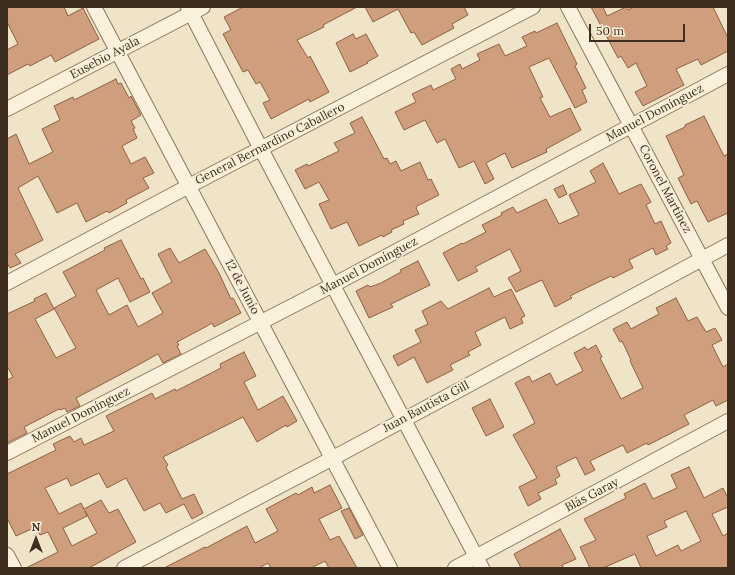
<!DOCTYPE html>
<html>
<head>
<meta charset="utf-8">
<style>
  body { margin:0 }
  #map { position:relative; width:735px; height:575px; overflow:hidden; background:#f0e4c8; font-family:Lora,serif }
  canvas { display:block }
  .frame { position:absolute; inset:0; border:8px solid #3d2e20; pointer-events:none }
  .north { position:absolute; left:16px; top:519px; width:40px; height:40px; -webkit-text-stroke:3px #f7eed8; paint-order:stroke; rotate:0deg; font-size:11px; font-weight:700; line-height:16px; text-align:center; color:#3d2e20 }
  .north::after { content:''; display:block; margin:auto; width:14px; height:18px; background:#3d2e20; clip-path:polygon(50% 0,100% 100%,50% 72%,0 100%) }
  .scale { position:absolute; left:589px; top:24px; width:96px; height:18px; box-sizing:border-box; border:2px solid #3d2e20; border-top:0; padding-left:5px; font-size:12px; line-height:14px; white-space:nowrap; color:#3d2e20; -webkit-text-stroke:3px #f7eed8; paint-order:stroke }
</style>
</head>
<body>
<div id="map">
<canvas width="735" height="575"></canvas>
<div class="frame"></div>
<div class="north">N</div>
<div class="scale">50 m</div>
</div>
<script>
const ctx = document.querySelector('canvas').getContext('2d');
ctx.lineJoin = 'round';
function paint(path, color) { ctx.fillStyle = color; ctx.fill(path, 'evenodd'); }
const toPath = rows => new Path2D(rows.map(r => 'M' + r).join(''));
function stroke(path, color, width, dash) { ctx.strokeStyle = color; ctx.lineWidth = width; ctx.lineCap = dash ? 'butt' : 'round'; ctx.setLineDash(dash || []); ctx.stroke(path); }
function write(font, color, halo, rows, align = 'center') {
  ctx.font = font + ' Lora,serif'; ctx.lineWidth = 3.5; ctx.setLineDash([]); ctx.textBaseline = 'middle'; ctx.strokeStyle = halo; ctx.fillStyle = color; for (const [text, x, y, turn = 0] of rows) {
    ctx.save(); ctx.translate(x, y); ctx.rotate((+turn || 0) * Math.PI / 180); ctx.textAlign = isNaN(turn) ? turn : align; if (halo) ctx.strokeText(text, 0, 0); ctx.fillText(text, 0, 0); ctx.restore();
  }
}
const building = toPath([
  [7,7,64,7,68,16,83,8,99,39,55,62,51,55,30,66,28,64,7,75,7,50,18,44,7,22,7,7],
  [243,7,357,7,323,25,324,27,297,40,308,58,310,56,329,92,310,102,309,99,271,119,263,103,270,100,260,82,256,84,248,70,243,72,223,34,231,30,224,17,243,7],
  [365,7,464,7,468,15,452,24,454,28,422,45,414,32,411,33,398,9,373,22,365,7],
  [591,7,603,7,607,16,626,7,628,10,633,7,713,7,728,38,728,51,701,65,698,59,676,69,684,85,643,106,635,92,647,86,636,63,628,68,621,56,618,58,591,7],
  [557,23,577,64,575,66,586,88,582,90,587,102,575,108,549,58,529,67,543,97,540,98,550,117,570,108,581,130,546,149,547,152,512,168,505,153,486,163,494,179,485,184,474,161,459,168,445,139,437,143,425,120,404,130,395,112,416,102,412,94,431,85,433,90,456,79,451,69,460,64,462,69,480,60,477,54,499,44,505,56,527,46,522,37,535,31,536,33,557,23],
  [353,34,356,39,366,34,378,56,367,62,368,63,350,72,336,43,353,34],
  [116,79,118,84,121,83,129,98,131,96,141,115,131,121,135,128,133,129,137,138,122,146,131,164,145,157,154,173,143,178,149,188,126,200,127,203,109,213,107,211,86,222,77,203,57,213,38,176,18,188,43,240,15,254,21,263,10,268,7,263,7,139,16,134,29,164,53,152,42,129,60,120,54,106,73,97,74,100,116,79],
  [704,116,724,156,728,154,728,213,708,222,697,201,691,204,678,178,684,175,666,136,685,127,685,125,704,116],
  [362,117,384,159,387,158,390,164,396,161,401,171,420,162,428,180,431,179,439,195,417,206,416,208,419,214,403,221,404,224,391,230,392,232,383,237,382,235,359,246,347,222,331,229,319,204,329,200,319,182,305,189,295,170,307,164,308,166,339,151,334,143,355,133,350,123,362,117],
  [603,163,619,194,641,184,651,202,646,205,655,224,661,221,671,243,666,246,668,249,656,255,653,248,629,260,633,268,613,278,611,276,586,288,570,296,572,298,555,307,542,280,516,292,508,278,521,271,510,249,475,267,478,271,458,281,443,253,462,243,463,244,486,232,482,225,502,215,501,213,513,207,517,213,546,199,559,224,579,215,569,195,596,182,590,171,603,163],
  [563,185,567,194,559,198,554,189,563,185],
  [121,240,141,279,143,278,150,292,130,302,118,278,96,290,109,315,127,305,138,327,163,313,152,293,172,282,158,254,170,248,179,263,205,249,219,273,231,299,233,298,241,313,214,327,212,323,207,326,177,342,179,345,177,346,181,354,163,363,158,354,127,371,76,398,80,406,67,412,65,408,60,410,59,409,24,427,27,433,7,443,7,380,13,377,7,366,7,314,35,301,34,299,46,293,54,309,35,319,56,358,76,348,54,308,76,296,63,272,105,250,104,248,121,240],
  [418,261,430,285,391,304,393,307,369,318,356,291,368,285,370,287,381,283,401,272,400,270,418,261],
  [489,288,494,297,511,289,525,316,521,318,523,323,510,329,505,317,475,332,481,345,468,352,470,355,450,365,453,370,427,383,414,357,398,366,393,356,421,342,415,330,428,324,422,311,441,301,448,309,489,288],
  [676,298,688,321,697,317,706,332,715,328,722,340,712,345,723,367,728,364,728,400,716,406,713,400,684,415,689,424,648,445,647,443,627,453,623,445,590,461,595,470,585,475,576,457,556,467,560,476,555,479,557,484,538,493,541,499,528,506,519,487,537,478,513,435,535,423,515,383,529,376,532,382,550,373,556,385,583,371,574,353,585,347,587,350,596,345,602,357,600,358,621,399,643,388,630,361,631,360,622,341,620,342,613,329,627,322,631,329,659,314,656,308,676,298],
  [244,352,256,376,244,382,258,410,283,396,297,421,287,427,286,425,257,442,243,417,163,457,168,465,166,467,182,499,194,494,203,513,192,519,184,504,166,513,160,503,144,511,126,478,107,488,99,473,71,486,67,478,45,488,59,514,81,503,84,509,101,500,109,513,118,509,136,542,89,568,26,568,58,552,48,532,40,535,36,527,16,536,7,518,7,474,56,450,53,444,70,436,74,442,81,438,84,445,114,431,106,416,152,393,155,399,175,389,176,391,221,368,220,364,244,352],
  [85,511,97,533,72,546,63,528,87,516,85,511],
  [490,399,504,427,486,436,472,408,490,399],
  [689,467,704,498,723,488,728,498,728,507,712,514,723,536,728,533,728,568,641,568,635,554,603,568,590,568,580,547,596,540,584,519,626,498,624,494,645,483,653,499,677,488,671,475,689,467],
  [686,511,701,541,681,551,678,545,656,556,647,536,667,527,664,521,686,511],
  [330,485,342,508,319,519,330,540,339,536,357,568,329,568,325,561,311,568,271,568,268,563,259,568,164,568,205,547,206,548,247,526,255,543,278,531,266,509,296,493,298,495,312,487,314,493,330,485],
  [349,508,363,535,355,539,341,511,349,508],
  [560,529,576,559,562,565,564,568,521,568,514,554,560,529]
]);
paint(building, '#cf9f7d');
stroke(building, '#8d5f41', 1);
const minor = toPath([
  [94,7,390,568],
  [188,7,261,149,482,568],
  [568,7,728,308],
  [7,109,203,7],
  [7,283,189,186,533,7],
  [7,453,333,285,728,74],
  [7,555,14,568],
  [124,568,333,458,728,245],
  [455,568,728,421]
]);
stroke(minor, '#8d765c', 16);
stroke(minor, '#faf1dc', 14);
write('12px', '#3d2e20', '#f7eed8', [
  ["Eusebio Ayala",105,58,-28],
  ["Manuel Domínguez",655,113,-28],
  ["General Bernardino Caballero",270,144,-27],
  ["Coronel Martínez",665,189,62],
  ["Manuel Domínguez",369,266,-28],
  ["12 de Junio",242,287,62],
  ["Juan Bautista Gill",426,407,-28],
  ["Manuel Domínguez",81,415,-27],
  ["Blás Garay",592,495,-28]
]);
</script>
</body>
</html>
